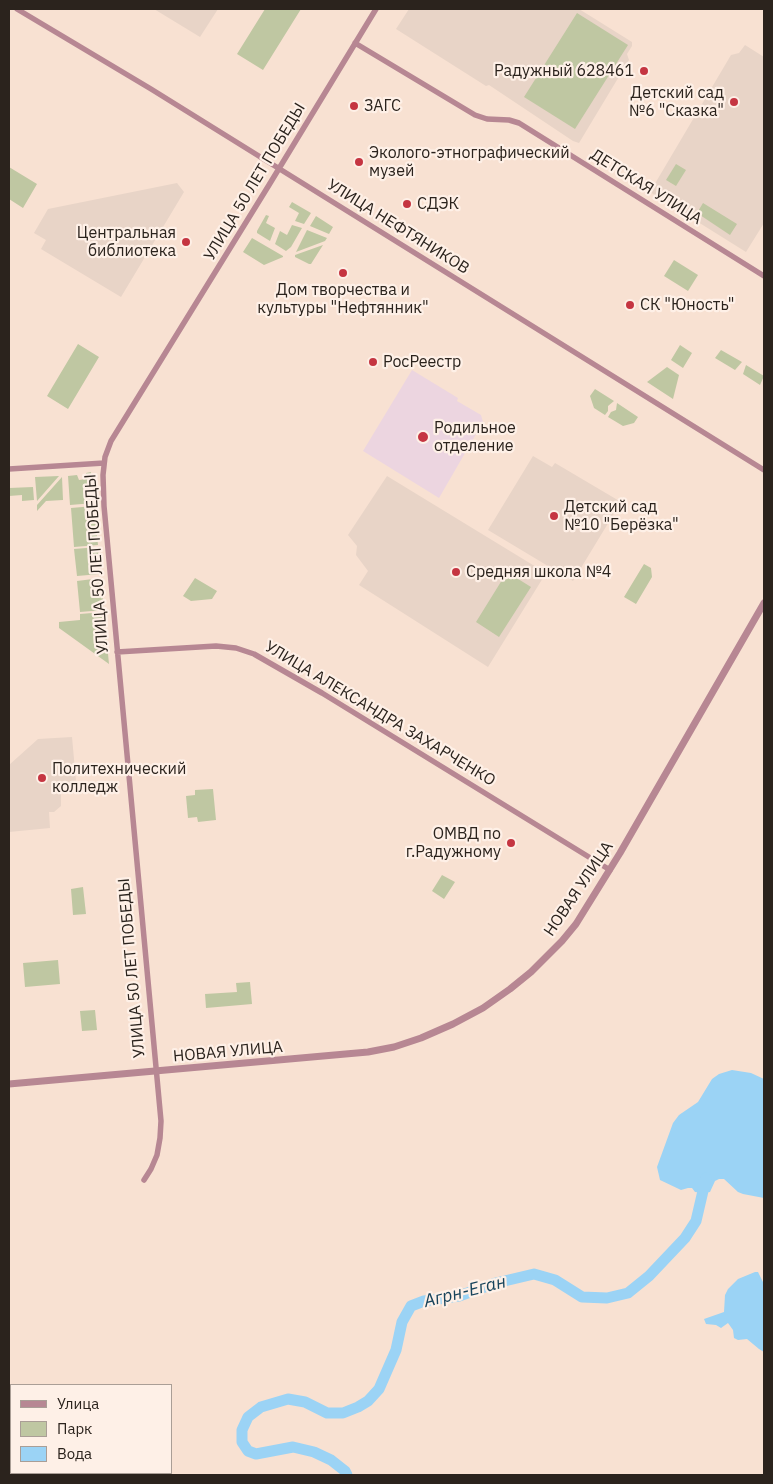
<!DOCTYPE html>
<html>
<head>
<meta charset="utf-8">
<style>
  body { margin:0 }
  #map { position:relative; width:773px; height:1484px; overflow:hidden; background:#f8e1d2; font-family:"IBM Plex Sans",sans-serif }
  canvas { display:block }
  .frame { position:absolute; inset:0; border:10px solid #2b231d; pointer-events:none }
  .legend { position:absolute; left:10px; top:1384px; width:162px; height:90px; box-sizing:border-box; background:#fef0e7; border:1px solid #aa9e96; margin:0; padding:6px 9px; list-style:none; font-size:15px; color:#2b231d }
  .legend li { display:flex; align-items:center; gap:10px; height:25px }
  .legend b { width:25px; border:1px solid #aa9e96 }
</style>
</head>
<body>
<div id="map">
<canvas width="773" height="1484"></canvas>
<div class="frame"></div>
<ul class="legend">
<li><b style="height:6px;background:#b78793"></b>Улица</li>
<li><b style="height:14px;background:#bfc7a2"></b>Парк</li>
<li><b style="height:14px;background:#9bd3f5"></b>Вода</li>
</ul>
</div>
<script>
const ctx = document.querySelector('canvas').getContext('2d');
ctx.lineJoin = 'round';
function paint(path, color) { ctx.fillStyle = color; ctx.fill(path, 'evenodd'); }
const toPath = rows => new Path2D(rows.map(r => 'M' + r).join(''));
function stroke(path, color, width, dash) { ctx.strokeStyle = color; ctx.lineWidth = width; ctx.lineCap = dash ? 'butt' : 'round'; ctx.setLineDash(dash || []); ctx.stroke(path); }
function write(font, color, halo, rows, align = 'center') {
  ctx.font = font + ' "IBM Plex Sans",sans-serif'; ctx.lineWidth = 4.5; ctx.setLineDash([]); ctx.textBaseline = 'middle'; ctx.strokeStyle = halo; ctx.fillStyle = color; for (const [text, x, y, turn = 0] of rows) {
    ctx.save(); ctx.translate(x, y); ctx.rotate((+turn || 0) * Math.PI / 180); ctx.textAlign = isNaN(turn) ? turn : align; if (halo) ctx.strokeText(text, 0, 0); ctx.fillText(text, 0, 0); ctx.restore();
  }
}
paint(toPath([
  [154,9,218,9,200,37],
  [409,9,579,9,632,42,632,46,627,54,629,60,579,143,573,141,489,85,486,86,396,29],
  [745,45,764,57,764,223,746,252,650,192,731,55,739,53],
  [177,183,184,192,121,297,41,249,46,240,34,233,48,209],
  [533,456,552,467,555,463,621,502,573,581,488,530],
  [387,476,546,573,488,667,359,585,368,571,356,555,357,546,348,535],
  [72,737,77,792,61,793,61,806,54,812,49,812,50,828,9,832,9,765,38,739]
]), '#e8d4c7');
paint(toPath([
  [412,370,458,398,457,401,481,415,483,422,439,498,363,451]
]), '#ecd5e0');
paint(toPath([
  [265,9,301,9,263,70,237,54],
  [577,13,628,45,575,129,524,97],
  [676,164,686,170,676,186,666,180],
  [9,167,37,184,23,208,9,199],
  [292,202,311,213,304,224,295,221,299,213,289,207],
  [703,203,737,224,730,235,697,213],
  [266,215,269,216,266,223,275,228,270,241,257,233,257,231],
  [316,216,333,227,329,234,310,226],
  [292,225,302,228,291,247,286,251,275,244,280,231,287,235],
  [307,230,327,238,325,241,296,252],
  [252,238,283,256,283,257,264,265,243,252],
  [323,245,311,264,309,264,295,257,295,255],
  [674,260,698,275,688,291,664,276],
  [78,344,99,357,68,409,47,396],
  [680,345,692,353,683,368,671,360],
  [721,350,742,362,735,370,715,358],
  [746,365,764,376,760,385,743,374],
  [667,367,679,375,673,399,647,382],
  [595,389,614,401,608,406,608,411,605,415,594,408,590,396],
  [617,403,638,417,634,423,623,426,608,417,611,412,616,410],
  [91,472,94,503,70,505,68,476,77,475,79,480,86,479,86,473],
  [59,476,37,501,35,477],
  [62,477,63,500,46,501,37,511,37,505],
  [33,487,34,500,22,501,22,495,9,496,9,488],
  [94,506,98,545,74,547,71,508],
  [98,547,100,574,77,576,74,549],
  [644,564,651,568,652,577,636,604,624,597],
  [507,572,531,587,499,637,476,622],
  [101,578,104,610,80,612,77,581],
  [195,578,217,591,212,599,191,601,183,596],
  [104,612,104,613,109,664,59,628,59,622,80,620,80,614],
  [213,789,216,820,198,822,197,817,188,818,186,796,195,795,195,790],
  [442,875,455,882,444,899,432,891],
  [83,887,86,914,73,915,71,889],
  [58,960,60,984,25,987,23,963],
  [250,982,252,1004,206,1008,205,994,237,992,236,983],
  [95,1010,97,1030,82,1031,80,1011]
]), '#bfc7a2');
paint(toPath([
  [732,1070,751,1073,764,1079,764,1198,743,1194,738,1192,724,1179,719,1179,715,1181,710,1192,703,1193,695,1192,692,1188,688,1188,681,1190,660,1180,657,1167,673,1123,679,1115,698,1102,712,1079,719,1074],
  [755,1272,758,1272,764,1284,764,1352,759,1349,747,1339,738,1340,734,1338,733,1330,728,1323,721,1328,716,1325,706,1324,704,1319,724,1312,725,1295,728,1289,738,1279]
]), '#9bd3f5');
stroke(toPath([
  [347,1475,345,1471,331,1460,314,1452,293,1447,256,1454,248,1451,242,1442,242,1430,248,1417,261,1407,288,1399,305,1402,327,1413,343,1413,358,1407,368,1401,379,1389,396,1350,402,1322,411,1306,424,1301,459,1296,496,1283,534,1274,555,1280,582,1297,607,1298,628,1293,649,1276,685,1238,696,1221,706,1178]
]), '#9bd3f5', 11);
stroke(toPath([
  [17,9,151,89,764,470],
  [355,43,475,115,487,119,509,120,519,123,764,276],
  [9,469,104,463],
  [117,652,216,646,236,648,254,654,322,693,610,870],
  [144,1180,151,1169,157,1155,160,1138,161,1121,104,506,103,475,105,457,111,441,269,185,376,9]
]), '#b78793', 5.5);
stroke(toPath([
  [9,1084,368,1052,394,1047,421,1038,453,1024,483,1008,510,989,531,972,562,941,576,924,620,853,764,603]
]), '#b78793', 7);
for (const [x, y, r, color] of [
  [644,71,5,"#c53541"],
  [734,102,5,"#c53541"],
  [354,106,5,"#c53541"],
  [359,162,5,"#c53541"],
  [407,204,5,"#c53541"],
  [186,242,5,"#c53541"],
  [343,273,5,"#c53541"],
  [630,305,5,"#c53541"],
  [373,362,5,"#c53541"],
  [423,437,6,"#c53541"],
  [554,516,5,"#c53541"],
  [456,572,5,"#c53541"],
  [42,778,5,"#c53541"],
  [511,843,5,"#c53541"]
]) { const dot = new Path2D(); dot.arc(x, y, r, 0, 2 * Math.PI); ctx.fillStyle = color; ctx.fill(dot); stroke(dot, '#fef0e7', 2); }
write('16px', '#2b231d', '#fef0e7', [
  ["Радужный 628461",634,71,"right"],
  ["Детский сад",724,93,"right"],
  ["№6 \"Сказка\"",724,111,"right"],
  ["ЗАГС",364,106],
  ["Эколого-этнографический",369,153],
  ["музей",369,171],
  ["СДЭК",417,204],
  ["Центральная",176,233,"right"],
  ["библиотека",176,251,"right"],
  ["Дом творчества и",343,290,"center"],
  ["культуры \"Нефтянник\"",343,308,"center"],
  ["СК \"Юность\"",640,305],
  ["РосРеестр",383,362],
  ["Родильное",434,428],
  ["отделение",434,446],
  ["Детский сад",564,507],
  ["№10 \"Берёзка\"",564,525],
  ["Средняя школа №4",466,572],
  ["Политехнический",52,769],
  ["колледж",52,787],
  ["ОМВД по",501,834,"right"],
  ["г.Радужному",501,852,"right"]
], 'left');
write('16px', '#2b231d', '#fef0e7', [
  ["УЛИЦА 50 ЛЕТ ПОБЕДЫ",255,182,-59],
  ["ДЕТСКАЯ УЛИЦА",646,187,32],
  ["УЛИЦА НЕФТЯНИКОВ",398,227,32],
  ["УЛИЦА 50 ЛЕТ ПОБЕДЫ",97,564,-94],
  ["УЛИЦА АЛЕКСАНДРА ЗАХАРЧЕНКО",380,714,31],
  ["НОВАЯ УЛИЦА",579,889,-56],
  ["УЛИЦА 50 ЛЕТ ПОБЕДЫ",132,968,-95],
  ["НОВАЯ УЛИЦА",228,1052,-5]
]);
write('italic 18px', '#17435b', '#fef0e7', [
  ["Агрн-Еган",465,1292,-14]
]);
</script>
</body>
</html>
